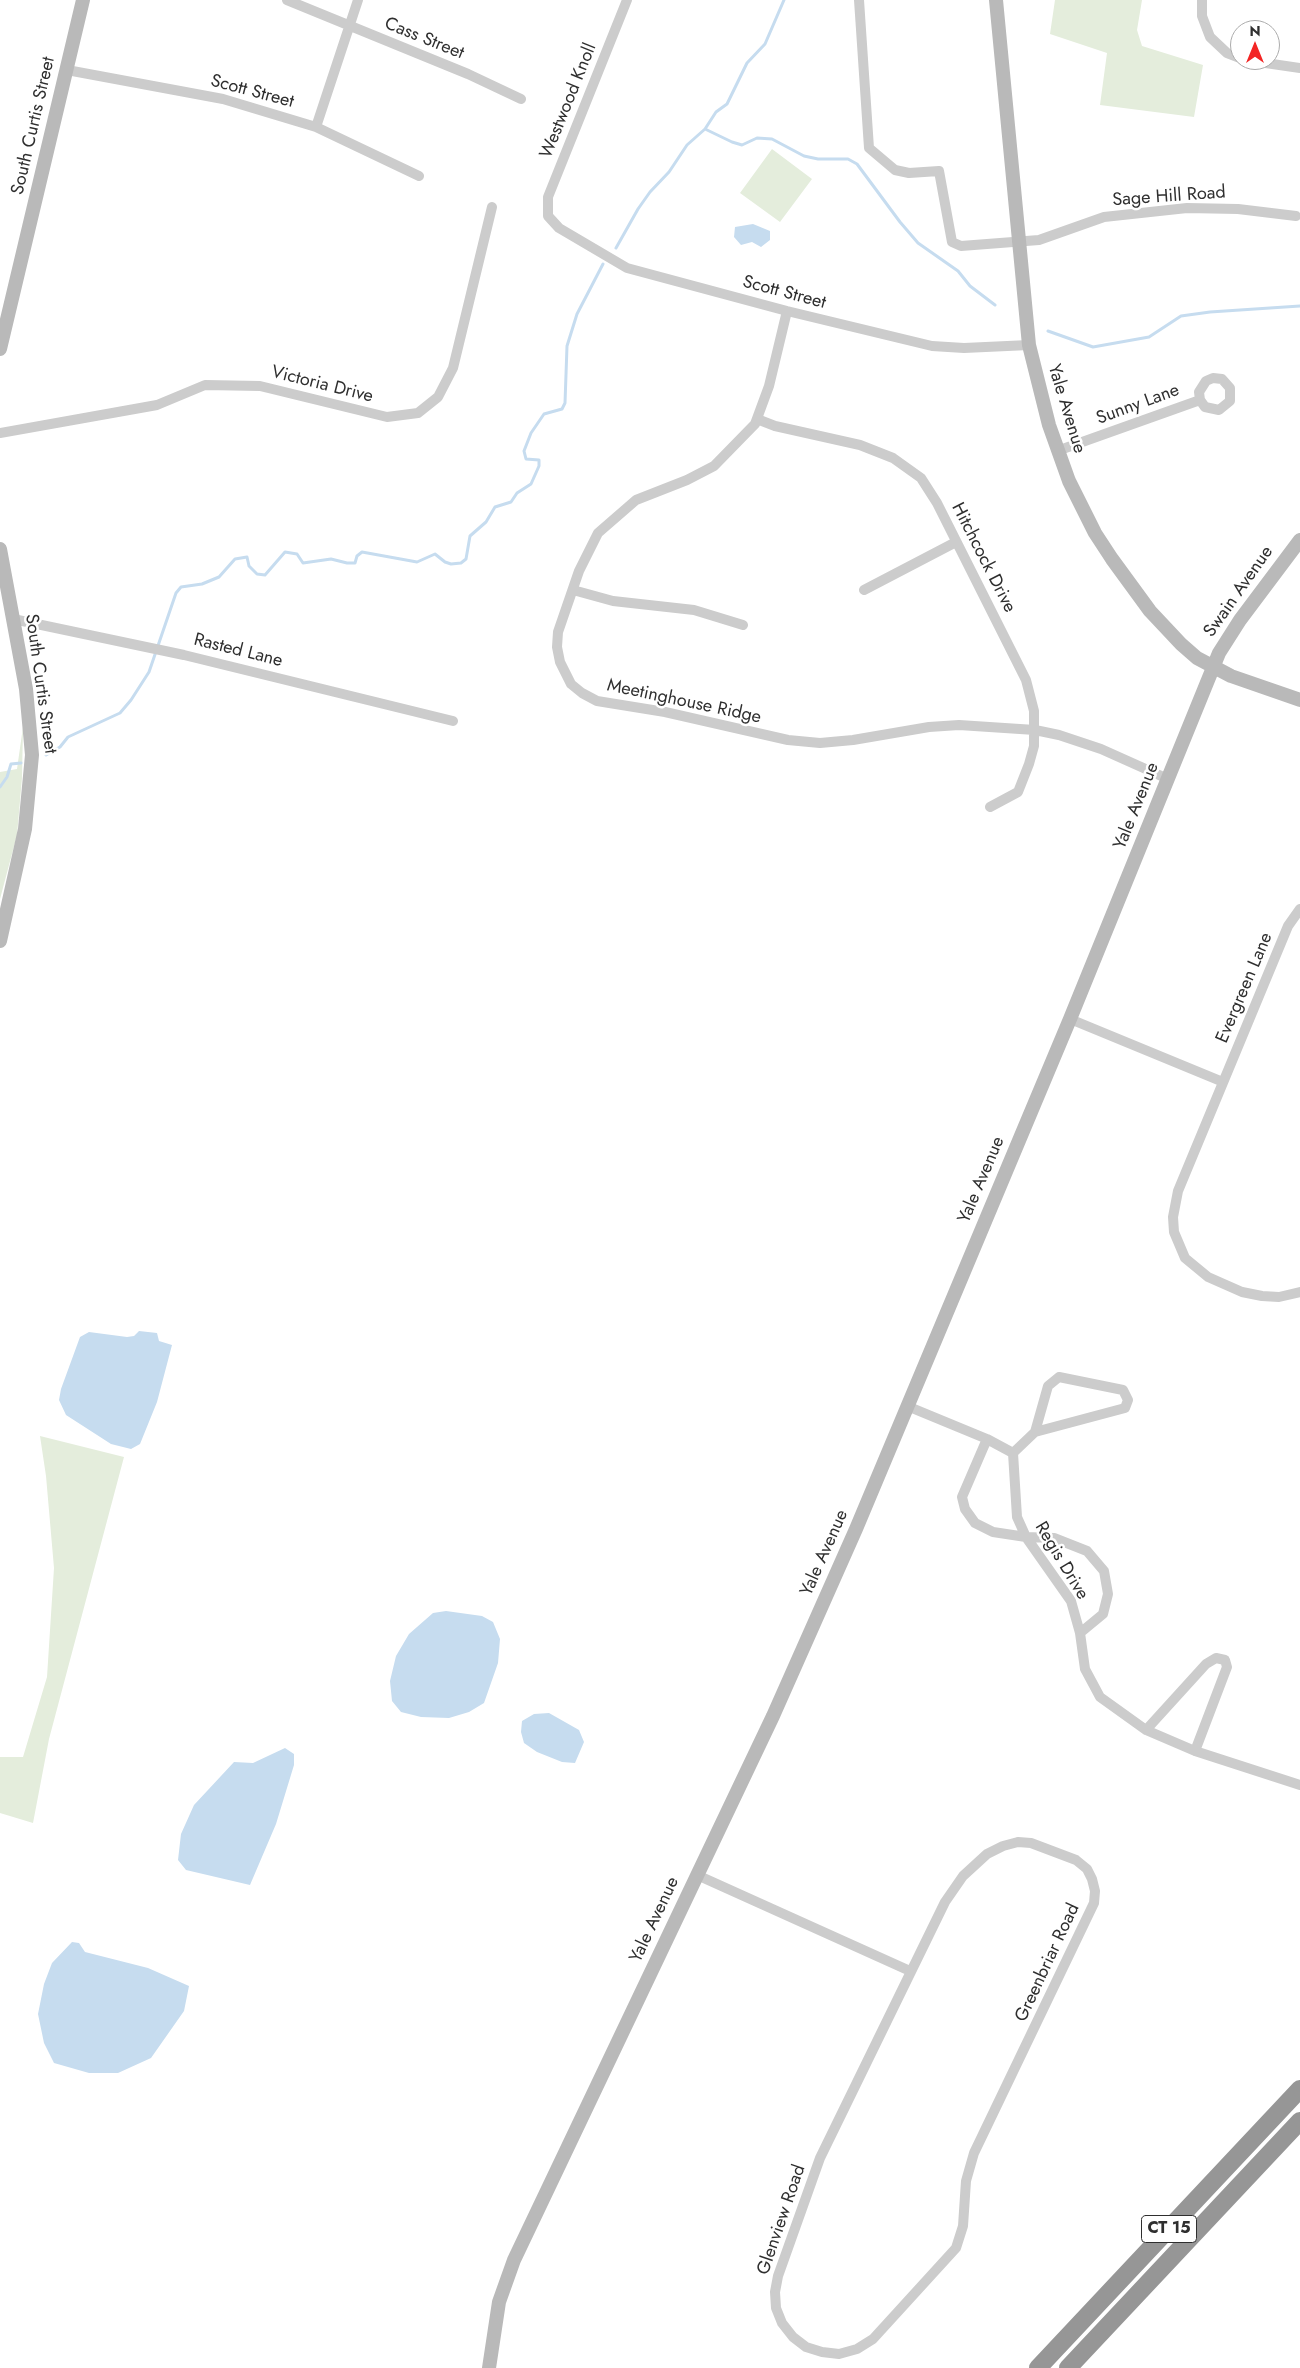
<!DOCTYPE html>
<html>
<head>
<meta charset="utf-8">
<style>
  body { margin:0 }
  #map { position:relative; width:1300px; height:2368px; overflow:hidden; background:#fff; font-family:Jost,sans-serif }
  canvas { display:block }
  .north { position:absolute; left:1230px; top:20px; width:50px; height:50px; box-sizing:border-box; background:#fff; border:1px solid #acacac; border-radius:50%; rotate:0deg; font-size:14px; font-weight:700; line-height:20px; text-align:center; color:#2f2f2f }
  .north::after { content:''; display:block; margin:auto; width:18px; height:22px; background:#f32524; clip-path:polygon(50% 0,100% 100%,50% 72%,0 100%) }
</style>
</head>
<body>
<div id="map">
<canvas width="1300" height="2368"></canvas>
<div class="north">N</div>
</div>
<script>
const ctx = document.querySelector('canvas').getContext('2d');
ctx.lineJoin = 'round';
function paint(path, color) { ctx.fillStyle = color; ctx.fill(path, 'evenodd'); }
const toPath = rows => new Path2D(rows.map(r => 'M' + r).join(''));
function stroke(path, color, width, dash) { ctx.strokeStyle = color; ctx.lineWidth = width; ctx.lineCap = dash ? 'butt' : 'round'; ctx.setLineDash(dash || []); ctx.stroke(path); }
function write(font, color, halo, rows, align = 'center') {
  ctx.font = font + ' Jost,sans-serif'; ctx.lineWidth = 5; ctx.setLineDash([]); ctx.textBaseline = 'middle'; ctx.strokeStyle = halo; ctx.fillStyle = color; for (const [text, x, y, turn = 0] of rows) {
    ctx.save(); ctx.translate(x, y); ctx.rotate((+turn || 0) * Math.PI / 180); ctx.textAlign = isNaN(turn) ? turn : align; if (halo) ctx.strokeText(text, 0, 0); ctx.fillText(text, 0, 0); ctx.restore();
  }
}
paint(toPath([
  [1055,0,1142,0,1137,30,1142,46,1203,65,1194,117,1100,105,1107,53,1050,34],
  [772,149,812,179,780,222,740,193],
  [23,727,22,778,17,835,0,899,0,772,17,769],
  [40,1436,124,1457,49,1739,33,1823,0,1813,0,1757,23,1757,47,1677,54,1568,46,1476]
]), '#e4eddc');
paint(toPath([
  [753,224,770,231,770,240,761,247,752,242,741,245,734,237,735,227],
  [139,1331,157,1333,159,1341,172,1345,157,1402,140,1444,131,1449,111,1444,66,1415,59,1400,61,1389,80,1337,89,1332,127,1337,134,1336],
  [446,1611,482,1616,493,1622,500,1639,498,1663,484,1703,469,1712,449,1718,421,1717,401,1712,392,1701,390,1681,396,1656,409,1634,433,1613],
  [549,1713,579,1730,584,1742,575,1763,562,1762,537,1752,524,1743,521,1732,522,1721,534,1714],
  [285,1748,294,1754,294,1765,276,1824,250,1885,186,1870,178,1860,181,1834,194,1805,234,1762,253,1763],
  [72,1942,79,1943,85,1952,148,1968,189,1986,184,2011,151,2058,118,2073,89,2073,54,2063,44,2043,38,2014,44,1984,52,1963]
]), '#c6dcef');
stroke(toPath([
  [705,129,732,142,742,145,757,138,772,139,804,156,818,159,848,159,857,164,900,222,918,243,958,271,970,286,995,305],
  [616,248,638,209,650,192,669,172,687,145,705,129,716,112,727,104,747,63,765,44,784,0],
  [1048,331,1093,347,1149,337,1181,316,1210,312,1300,306],
  [46,755,60,747,68,737,120,713,131,700,149,672,176,593,181,587,202,584,219,577,235,559,247,557,249,566,257,574,265,575,285,552,297,554,303,563,331,559,347,563,355,563,357,556,362,552,417,562,435,554,445,562,451,564,461,563,466,559,470,536,486,522,495,507,511,502,517,493,531,484,539,466,539,460,526,459,524,451,531,433,544,414,562,409,565,403,567,346,577,314,603,264],
  [0,787,7,777,11,764,21,763]
]), '#c6dcef', 3);
stroke(toPath([
  [287,0,468,74,521,99],
  [627,0,548,197,548,216,559,228,627,268,787,311,932,346,964,348,1029,345],
  [859,0,869,148,895,170,909,173,939,171,952,242,961,246,1039,240,1104,217,1187,208,1238,209,1296,216],
  [1202,0,1202,16,1210,37,1227,53,1240,58],
  [1245,60,1300,68],
  [67,70,223,99,316,127,419,176],
  [316,127,358,0],
  [787,311,769,386,755,424,714,466,687,480,636,500,598,533,579,571,558,632,557,647,560,662,571,684,582,693,597,701,665,712,788,740,820,743,853,740,929,727,959,725,1035,730,1059,735,1101,749,1168,779],
  [757,419,775,426,860,445,893,458,921,478,937,503,1026,680,1034,711,1034,746,1029,764,1018,792,990,807],
  [0,433,157,405,205,385,260,386,387,417,418,413,438,397,453,368,492,207],
  [1057,451,1200,400,1205,407,1219,410,1230,401,1230,388,1222,379,1213,378,1206,381,1199,392,1200,400],
  [573,590,613,601,694,610,743,625],
  [864,590,956,542],
  [13,619,184,655,453,721],
  [1300,909,1288,926,1178,1191,1173,1217,1174,1232,1185,1258,1208,1277,1242,1292,1262,1296,1279,1297,1300,1292],
  [1070,1019,1223,1082],
  [907,1406,987,1439,1013,1453,1017,1517,1026,1537,1071,1601,1080,1633,1085,1669,1100,1697,1146,1730,1195,1751,1300,1785],
  [987,1439,962,1497,965,1509,975,1523,993,1532,1026,1537,1054,1538,1087,1551,1104,1571,1108,1594,1103,1614,1080,1633],
  [1013,1453,1035,1432,1125,1408,1128,1400,1123,1390,1059,1377,1048,1386,1035,1432],
  [1146,1730,1206,1664,1216,1658,1225,1660,1227,1667,1195,1751],
  [1018,1842,1031,1843,1076,1860,1087,1869,1092,1879,1095,1891,1094,1903,974,2153,966,2181,963,2226,956,2248,873,2339,857,2349,839,2354,822,2352,806,2347,793,2337,782,2323,776,2308,775,2292,778,2276,820,2158,945,1902,963,1876,987,1854,1003,1846,1018,1842],
  [697,1875,910,1971]
]), '#ccc', 10);
stroke(toPath([
  [996,0,1029,345,1049,425,1069,481,1095,533,1112,559,1150,611,1181,644,1197,658,1231,676,1300,700],
  [0,349,83,0],
  [0,549,26,689,32,755,25,829,0,941],
  [489,2368,499,2302,514,2260,773,1716,856,1529,1070,1019,1219,653,1240,620,1300,540]
]), '#b9b9b9', 14);
stroke(toPath([
  [1038,2368,1300,2089],
  [1068,2368,1300,2121]
]), '#969696', 18);
for (const [x, y, w] of [
  [1169,2229,55]
]) { const box = new Path2D(); box.roundRect(x - w / 2, y - 13.5, w, 27, 4); ctx.fillStyle = '#fff'; ctx.fill(box); stroke(box, '#2f2f2f', 1); }
write('bold 16px', '#2f2f2f', null, [
  ["CT 15",1169,2229]
]);
write('18px', '#2f2f2f', '#fff', [
  ["Cass Street",424,39,22],
  ["Scott Street",252,92,15],
  ["Westwood Knoll",569,101,-68],
  ["South Curtis Street",34,126,-77],
  ["Sage Hill Road",1169,197,-4],
  ["Scott Street",784,293,15],
  ["Victoria Drive",322,385,14],
  ["Sunny Lane",1138,405,-20],
  ["Yale Avenue",1066,409,73],
  ["Hitchcock Drive",983,558,63],
  ["Swain Avenue",1239,592,-55],
  ["Rasted Lane",238,651,14],
  ["South Curtis Street",40,684,82],
  ["Meetinghouse Ridge",684,702,12],
  ["Yale Avenue",1137,806,-68],
  ["Evergreen Lane",1245,988,-67],
  ["Yale Avenue",982,1180,-67],
  ["Yale Avenue",825,1553,-66],
  ["Regis Drive",1061,1561,59],
  ["Yale Avenue",655,1920,-65],
  ["Greenbriar Road",1048,1963,-65],
  ["Glenview Road",782,2220,-71]
]);
</script>
</body>
</html>
